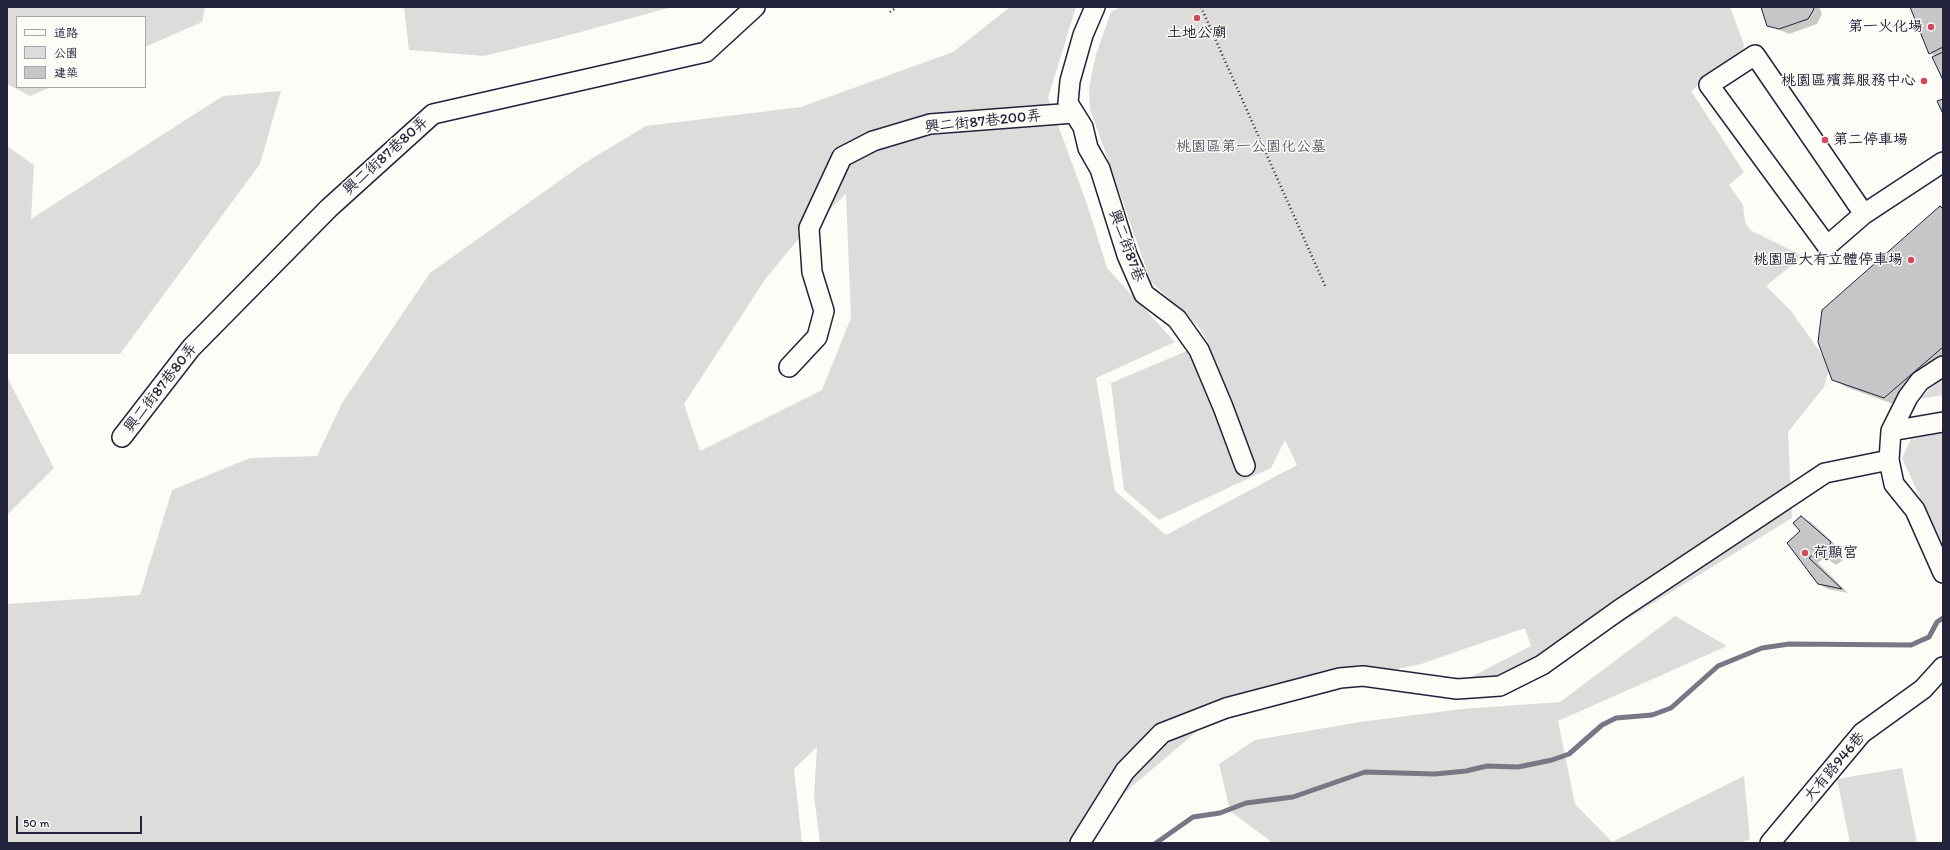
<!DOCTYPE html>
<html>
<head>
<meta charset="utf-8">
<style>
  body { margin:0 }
  #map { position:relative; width:1950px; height:850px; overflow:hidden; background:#fdfcf7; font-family:Itim,"LXGW WenKai TC",sans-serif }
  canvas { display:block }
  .frame { position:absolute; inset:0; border:8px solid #22223b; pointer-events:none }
  .legend { position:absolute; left:16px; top:16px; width:130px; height:72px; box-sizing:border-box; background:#fdfcf7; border:1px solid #a5a5ac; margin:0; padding:5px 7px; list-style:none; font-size:12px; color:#22223b }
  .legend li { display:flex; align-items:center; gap:8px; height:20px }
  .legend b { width:20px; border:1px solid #a5a5ac }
  .scale { position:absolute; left:16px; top:816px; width:126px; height:18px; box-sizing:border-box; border:2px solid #22223b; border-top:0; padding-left:5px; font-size:12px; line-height:14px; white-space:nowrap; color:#22223b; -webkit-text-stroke:3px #fdfcf7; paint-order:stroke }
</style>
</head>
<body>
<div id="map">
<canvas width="1950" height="850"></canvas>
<div class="frame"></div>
<ul class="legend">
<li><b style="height:5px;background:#fdfcf7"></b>道路</li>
<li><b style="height:11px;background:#dddcdb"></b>公園</li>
<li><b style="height:11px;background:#c6c6c8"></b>建築</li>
</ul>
<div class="scale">50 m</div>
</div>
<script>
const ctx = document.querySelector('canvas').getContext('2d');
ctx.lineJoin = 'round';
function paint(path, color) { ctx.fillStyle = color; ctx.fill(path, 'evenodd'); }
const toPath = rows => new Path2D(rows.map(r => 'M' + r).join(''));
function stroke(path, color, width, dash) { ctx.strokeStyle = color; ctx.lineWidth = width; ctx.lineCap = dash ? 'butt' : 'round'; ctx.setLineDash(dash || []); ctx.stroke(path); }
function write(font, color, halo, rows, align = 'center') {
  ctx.font = font + ' Itim,"LXGW WenKai TC",sans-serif'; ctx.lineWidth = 3; ctx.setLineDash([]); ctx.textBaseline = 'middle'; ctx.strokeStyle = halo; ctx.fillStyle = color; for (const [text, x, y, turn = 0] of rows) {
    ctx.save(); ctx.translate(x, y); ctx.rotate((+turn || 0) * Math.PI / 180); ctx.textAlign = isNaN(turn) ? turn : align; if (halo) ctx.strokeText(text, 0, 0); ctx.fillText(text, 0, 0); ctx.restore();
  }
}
paint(toPath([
  [7,7,205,7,202,22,145,47,145,17,17,17,17,87,51,87,30,96,7,84],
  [404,7,672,7,562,37,484,56,409,50],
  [1010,7,1076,7,1048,98,1087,204,1107,268,1175,342,1096,378,1115,491,1166,535,1297,465,1285,440,1271,468,1159,520,1124,490,1111,383,1208,342,1198,326,1151,282,1090,109,1089,88,1096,54,1111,12,1121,7,1730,7,1744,45,1743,49,1691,91,1744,172,1729,185,1743,205,1745,222,1750,230,1803,256,1766,286,1791,311,1830,366,1824,387,1788,432,1792,518,1523,683,1471,677,1531,646,1525,628,1421,664,1228,705,1123,794,1078,843,820,843,814,795,817,747,794,769,802,843,7,843,7,604,140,595,172,490,250,458,317,456,342,403,430,273,583,164,646,126,801,107,953,52],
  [846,194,851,318,822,390,700,451,684,404,766,278,801,236],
  [281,91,260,164,120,354,7,354,7,146,34,165,31,219,223,96],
  [1943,376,1943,395,1920,399],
  [7,377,54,468,8,514,7,524],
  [1943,433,1943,548,1902,458,1911,439],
  [1675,616,1727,646,1558,721,1575,804,1612,842,1744,776,1750,839,1740,843,1273,843,1230,811,1219,764,1255,740,1360,722,1462,709,1560,702],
  [1902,768,1917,843,1850,843,1837,779]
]), '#dddcdb');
paint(toPath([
  [1762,7,1819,7,1822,14,1817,24,1789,34,1768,25],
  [1911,7,1943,7,1943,78,1935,56,1930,53],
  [1940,207,1943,209,1943,364,1896,405,1846,387,1833,380],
  [1801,517,1811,522,1839,548,1836,554,1843,560,1836,565,1825,557,1818,563,1848,593,1828,589,1818,584,1789,543,1801,531]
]), '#0003');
stroke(toPath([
  [1156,843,1193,817,1220,813,1246,803,1293,797,1365,772,1435,774,1466,771,1487,766,1518,767,1552,760,1569,754,1602,725,1616,718,1652,715,1671,708,1718,666,1762,648,1789,644,1911,645,1929,637,1937,622,1943,618]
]), '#787885', 5);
const building = toPath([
  [1761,7,1813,7,1814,9,1808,19,1779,29,1767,26,1761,7],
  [1910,7,1943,7,1943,47,1929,54,1910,7],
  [1943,52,1943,80,1932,57,1943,52],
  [1943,99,1943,114,1937,101,1943,99],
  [1940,206,1943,209,1943,347,1884,398,1832,380,1818,342,1822,310,1940,206],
  [1801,516,1831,542,1828,548,1835,555,1826,560,1818,551,1809,558,1842,589,1818,584,1787,543,1800,531,1793,523,1801,516]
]);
paint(building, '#c6c6c8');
stroke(building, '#22223b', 1);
const minor = toPath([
  [1095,7,1083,35,1070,81,1068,103,1083,127,1088,148,1100,169,1127,255,1144,294,1177,319,1199,350,1223,407,1245,466],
  [1864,214,1755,55,1709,85,1827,246,1864,214,1943,162],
  [1943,366,1920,381,1908,397,1891,431,1889,460,1894,484,1915,510,1943,573],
  [789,367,817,337,824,311,812,272,809,228,842,157,873,141,930,124,1074,113],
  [1891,431,1943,422],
  [122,437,191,348,329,208,433,114,706,52,755,7],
  [1080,843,1125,771,1162,733,1226,708,1340,678,1363,676,1457,689,1500,686,1542,665,1619,610,1825,473,1889,460],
  [1770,843,1862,733,1923,689,1943,667]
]);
stroke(minor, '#22223b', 22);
stroke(toPath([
  [1201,7,1326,288],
  [890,12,897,7]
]), '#22223b', 2.5, [1, 3]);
stroke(minor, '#fdfcf7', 19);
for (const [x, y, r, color] of [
  [1197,18,4,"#d1495b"],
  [1931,27,4,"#d1495b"],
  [1924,81,4,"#d1495b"],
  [1825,140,4,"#d1495b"],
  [1911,260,4,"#d1495b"],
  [1805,553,4,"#d1495b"]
]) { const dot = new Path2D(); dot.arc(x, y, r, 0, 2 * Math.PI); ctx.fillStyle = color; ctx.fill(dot); stroke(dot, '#fdfcf7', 1.5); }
write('15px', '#22223b', '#fdfcf7', [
  ["第一火化場",1923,27],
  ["土地公廟",1197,33,"center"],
  ["桃園區殯葬服務中心",1916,81],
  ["第二停車場",1833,140,"left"],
  ["桃園區大有立體停車場",1903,260],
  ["荷顯宮",1813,553,"left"]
], 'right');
write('15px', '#22223b', '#fdfcf7', [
  ["興二街87巷200弄",983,122,-6],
  ["興二街87巷80弄",386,156,-42],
  ["興二街87巷",1126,246,70],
  ["興二街87巷80弄",161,388,-52],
  ["大有路946巷",1835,767,-50]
]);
write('15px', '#5a5a6b', '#fdfcf7', [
  ["桃園區第一公園化公墓",1251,147]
]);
</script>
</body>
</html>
